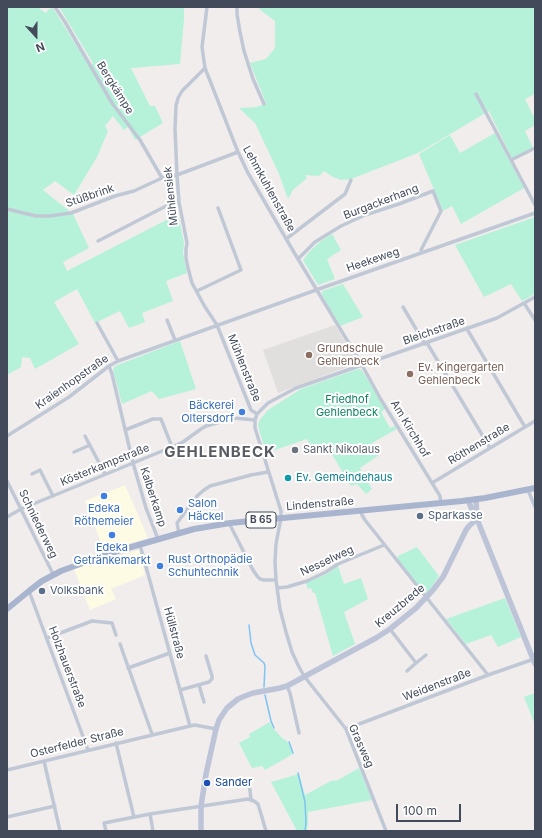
<!DOCTYPE html>
<html>
<head>
<meta charset="utf-8">
<style>
  body { margin:0 }
  #map { position:relative; width:542px; height:838px; overflow:hidden; background:#f0edec; font-family:Inter,sans-serif }
  canvas { display:block }
  .frame { position:absolute; inset:0; border:8px solid #434b5b; pointer-events:none }
  .north { position:absolute; left:16px; top:16px; width:40px; height:40px; -webkit-text-stroke:3px #fff; paint-order:stroke; rotate:159deg; font-size:11px; font-weight:700; line-height:16px; text-align:center; color:#434b5b }
  .north::after { content:''; display:block; margin:auto; width:14px; height:18px; background:#434b5b; clip-path:polygon(50% 0,100% 100%,50% 72%,0 100%) }
  .scale { position:absolute; left:396px; top:804px; width:65px; height:18px; box-sizing:border-box; border:2px solid #434b5b; border-top:0; padding-left:5px; font-size:12px; line-height:14px; white-space:nowrap; color:#434b5b; -webkit-text-stroke:3px #fff; paint-order:stroke }
</style>
</head>
<body>
<div id="map">
<canvas width="542" height="838"></canvas>
<div class="frame"></div>
<div class="north">N</div>
<div class="scale">100 m</div>
</div>
<script>
const ctx = document.querySelector('canvas').getContext('2d');
ctx.lineJoin = 'round';
function paint(path, color) { ctx.fillStyle = color; ctx.fill(path, 'evenodd'); }
const toPath = rows => new Path2D(rows.map(r => 'M' + r).join(''));
function stroke(path, color, width, dash) { ctx.strokeStyle = color; ctx.lineWidth = width; ctx.lineCap = dash ? 'butt' : 'round'; ctx.setLineDash(dash || []); ctx.stroke(path); }
function write(font, color, halo, rows, align = 'center') {
  ctx.font = font + ' Inter,sans-serif'; ctx.lineWidth = 4; ctx.setLineDash([]); ctx.textBaseline = 'middle'; ctx.strokeStyle = halo; ctx.fillStyle = color; for (const [text, x, y, turn = 0] of rows) {
    ctx.save(); ctx.translate(x, y); ctx.rotate((+turn || 0) * Math.PI / 180); ctx.textAlign = isNaN(turn) ? turn : align; if (halo) ctx.strokeText(text, 0, 0); ctx.fillText(text, 0, 0); ctx.restore();
  }
}
paint(toPath([
  [125,485,148,538,104,551,85,501],
  [139,550,145,575,111,589,116,599,90,610,74,569,83,566,98,562]
]), '#fdfbe3');
paint(toPath([
  [335,325,356,360,355,364,278,393,263,350]
]), '#e1dede');
paint(toPath([
  [7,7,37,7,46,13,49,9,53,8,89,66,93,63,59,7,184,7,184,19,180,64,131,68,150,106,155,106,163,123,135,140,128,127,124,130,113,116,105,126,108,131,97,157,74,195,55,181,43,190,73,214,89,248,63,262,67,271,178,214,184,243,183,252,187,273,166,281,173,301,142,313,145,322,129,328,120,311,95,323,77,289,54,302,79,344,35,369,30,358,22,357,21,367,7,375],
  [259,7,535,7,535,94,525,99,535,119,535,125,525,131,533,148,512,159,489,111,418,153,351,179,341,180,333,177,324,171,319,176,305,175,307,178,293,190,288,199,279,174,255,123,239,108,257,107,266,103,250,63,266,59,275,48,275,21,259,9],
  [495,133,524,188,461,224,452,206,443,211,419,154,450,135,460,153],
  [535,217,535,274,534,275,535,276,535,294,522,301,511,284,484,297,455,245],
  [332,234,341,250,327,259,335,279,318,285,303,260,311,250,321,241],
  [343,284,363,317,340,326,322,295,322,291],
  [180,341,196,389,159,399,152,391,122,404,113,370,115,366],
  [358,369,362,370,385,409,381,412,390,428,395,426,397,429,372,443,379,455,360,468,372,489,366,494,357,484,351,486,327,446,314,452,307,439,266,453,258,426,259,421,268,410,301,389],
  [417,547,439,576,433,585,428,592,425,593,397,559,398,556],
  [338,566,344,584,361,578,368,599,344,612,355,644,333,656,315,593,313,593,311,588,308,589,306,583,327,574],
  [505,598,521,637,498,647,491,635,466,644,446,619],
  [535,693,535,725,524,697],
  [270,722,273,728,282,738,288,742,293,754,265,770,262,766,252,768,239,743,250,737,249,734],
  [359,768,372,800,308,812,308,821,307,831,297,831,271,782,299,774,305,795,331,781,338,780]
]), '#b6f2d9');
stroke(toPath([
  [249,625,251,643,255,655,264,663,265,666,264,687],
  [265,695,271,721,274,728],
  [289,742,293,753],
  [298,773,305,802,306,823,305,831]
]), '#7fc3f3', 1.5);
stroke(toPath([
  [55,7,65,22,112,103,140,140,162,178],
  [207,7,202,47,205,68,238,152,248,173,292,249,362,365,380,398,440,496,441,503],
  [237,7,237,14,240,32,244,51,253,79,264,104],
  [205,68,182,91,178,98,176,106,175,129,177,175,179,202,187,243,186,249,186,258,188,268,192,283,205,307,217,325,251,410,257,414],
  [476,94,535,205],
  [511,160,535,148],
  [7,209,36,216,49,216,71,213,115,196,134,191,162,178,177,175,238,152],
  [286,239,345,194,351,180],
  [98,241,172,203,179,202],
  [298,259,315,242,341,226,365,215,399,204,433,191,441,211,421,250,422,253],
  [197,291,241,270,218,208],
  [524,303,535,320],
  [403,307,425,344],
  [167,320,175,340],
  [97,323,118,361],
  [467,329,525,427],
  [427,343,490,448],
  [109,366,112,374,133,463,146,508,158,539],
  [125,430,153,419,161,419,172,447],
  [7,436,69,397,109,366,118,361,316,290,535,213],
  [85,436,105,474],
  [74,452,90,445],
  [32,474,40,470,53,496],
  [7,481,53,574],
  [432,483,535,421],
  [528,490,535,507],
  [361,511,362,515,365,520,488,675],
  [7,517,21,509,172,447,183,442,201,429,206,426,234,418,255,420],
  [230,523,230,525,253,570,257,576,260,579,264,580,276,580],
  [179,533,177,523,198,495,204,490,210,486,251,475,268,472],
  [140,545,190,726],
  [277,588,287,587,307,581,326,572,338,564,384,545],
  [29,591,88,750],
  [390,629,416,663,426,655],
  [47,638,92,621,112,623,116,635],
  [120,644,152,734],
  [128,668,170,653],
  [407,671,416,663],
  [199,685,204,702],
  [287,686,290,693,299,733],
  [180,690,209,682,212,679,212,676,206,656],
  [346,729,488,675,534,659],
  [116,743,134,817],
  [44,761,60,831],
  [7,770,190,726,195,725,216,729],
  [249,781,251,800],
  [150,814,153,831],
  [7,817,55,806],
  [106,831,104,823,150,814,248,799,254,801,258,804,266,831],
  [386,831,346,729,304,676,299,667,292,652,286,632,280,609,276,580,275,562,276,544,281,518,281,511,255,428,255,420,257,414,268,403,296,388,497,318,535,297]
]), '#c1c8d5', 3.5);
stroke(toPath([
  [476,499,477,519],
  [468,500,472,510,477,519,535,664],
  [201,831,201,806,206,774,216,729,219,720,227,708,238,699,245,696,253,693,280,688,287,686,376,638,390,629,416,608,433,590,443,577,466,530,469,526,477,519]
]), '#bdc4d8', 5.5);
stroke(toPath([
  [7,609,29,591,42,581,61,571,107,554,194,529,230,523,462,501,485,498,535,488]
]), '#a9b5ce', 6);
for (const [x, y, r, color] of [
  [309,355,4,"#8d6e63"],
  [410,374,4,"#8d6e63"],
  [242,412,4,"#3f7fe0"],
  [295,450,4,"#6b7280"],
  [288,478,4,"#0f9aa8"],
  [104,496,4,"#3f7fe0"],
  [180,510,4,"#3f7fe0"],
  [420,516,4,"#5c6f8a"],
  [112,535,4,"#3f7fe0"],
  [160,566,4,"#3f7fe0"],
  [42,591,4,"#5c6f8a"],
  [207,783,4,"#1a4fb4"]
]) { const dot = new Path2D(); dot.arc(x, y, r, 0, 2 * Math.PI); ctx.fillStyle = color; ctx.fill(dot); stroke(dot, '#fff', 1.5); }
for (const [x, y, w] of [
  [261,520,30]
]) { const box = new Path2D(); box.roundRect(x - w / 2, y - 8, w, 16, 3); ctx.fillStyle = '#fff'; ctx.fill(box); stroke(box, '#434b5b', 1); }
write('bold 10px', '#434b5b', null, [
  ["B 65",261,520]
]);
write('11px', '#434b5b', '#fff', [
  ["Bergkämpe",115,88,58],
  ["Lehmkuhlenstraße",269,189,61],
  ["Stüßbrink",90,196,-19],
  ["Mühlensiek",171,196,-96],
  ["Burgackerhang",381,202,-21],
  ["Heekeweg",373,260,-19],
  ["Bleichstraße",434,331,-19],
  ["Mühlenstraße",244,368,68],
  ["Kraienhopstraße",72,382,-35],
  ["Am Kirchhof",410,429,59],
  ["Röthenstraße",479,444,-31],
  ["Kösterkampstraße",105,465,-22],
  ["Kalberkamp",153,497,72],
  ["Lindenstraße",320,504,-5],
  ["Schniederweg",38,524,64],
  ["Nesselweg",327,561,-25],
  ["Kreuzbrede",400,606,-40],
  ["Hüllstraße",174,633,75],
  ["Holzhauerstraße",67,667,69],
  ["Weidenstraße",437,685,-21],
  ["Osterfelder Straße",77,743,-14],
  ["Grasweg",361,746,66]
]);
write('11px', '#785e54', '#fff', [
  ["Grundschule",317,349],
  ["Gehlenbeck",317,362],
  ["Ev. Kingergarten",418,368],
  ["Gehlenbeck",418,381]
], 'left');
write('11px', '#0f825f', '#fff', [
  ["Friedhof",347,400],
  ["Gehlenbeck",347,413]
]);
write('11px', '#366cbe', '#fff', [
  ["Bäckerei",234,406,"right"],
  ["Oltersdorf",234,419,"right"],
  ["Salon",188,504],
  ["Häckel",188,517],
  ["Edeka",104,509,"center"],
  ["Röthemeier",104,522,"center"],
  ["Edeka",112,548,"center"],
  ["Getränkemarkt",112,561,"center"],
  ["Rust Orthopädie",168,560],
  ["Schuhtechnik",168,573]
], 'left');
write('11px', '#5b616d', '#fff', [
  ["Sankt Nikolaus",303,450]
], 'left');
write('11px', '#0d838f', '#fff', [
  ["Ev. Gemeindehaus",296,478]
], 'left');
write('11px', '#4e5e75', '#fff', [
  ["Sparkasse",428,516],
  ["Volksbank",50,591]
], 'left');
write('11px', '#164399', '#fff', [
  ["Sander",215,783]
], 'left');
ctx.letterSpacing = '1px';
write('bold 15px', '#595b62', '#fff', [
  ["GEHLENBECK",220,452]
]);
ctx.letterSpacing = '0px';
</script>
</body>
</html>
